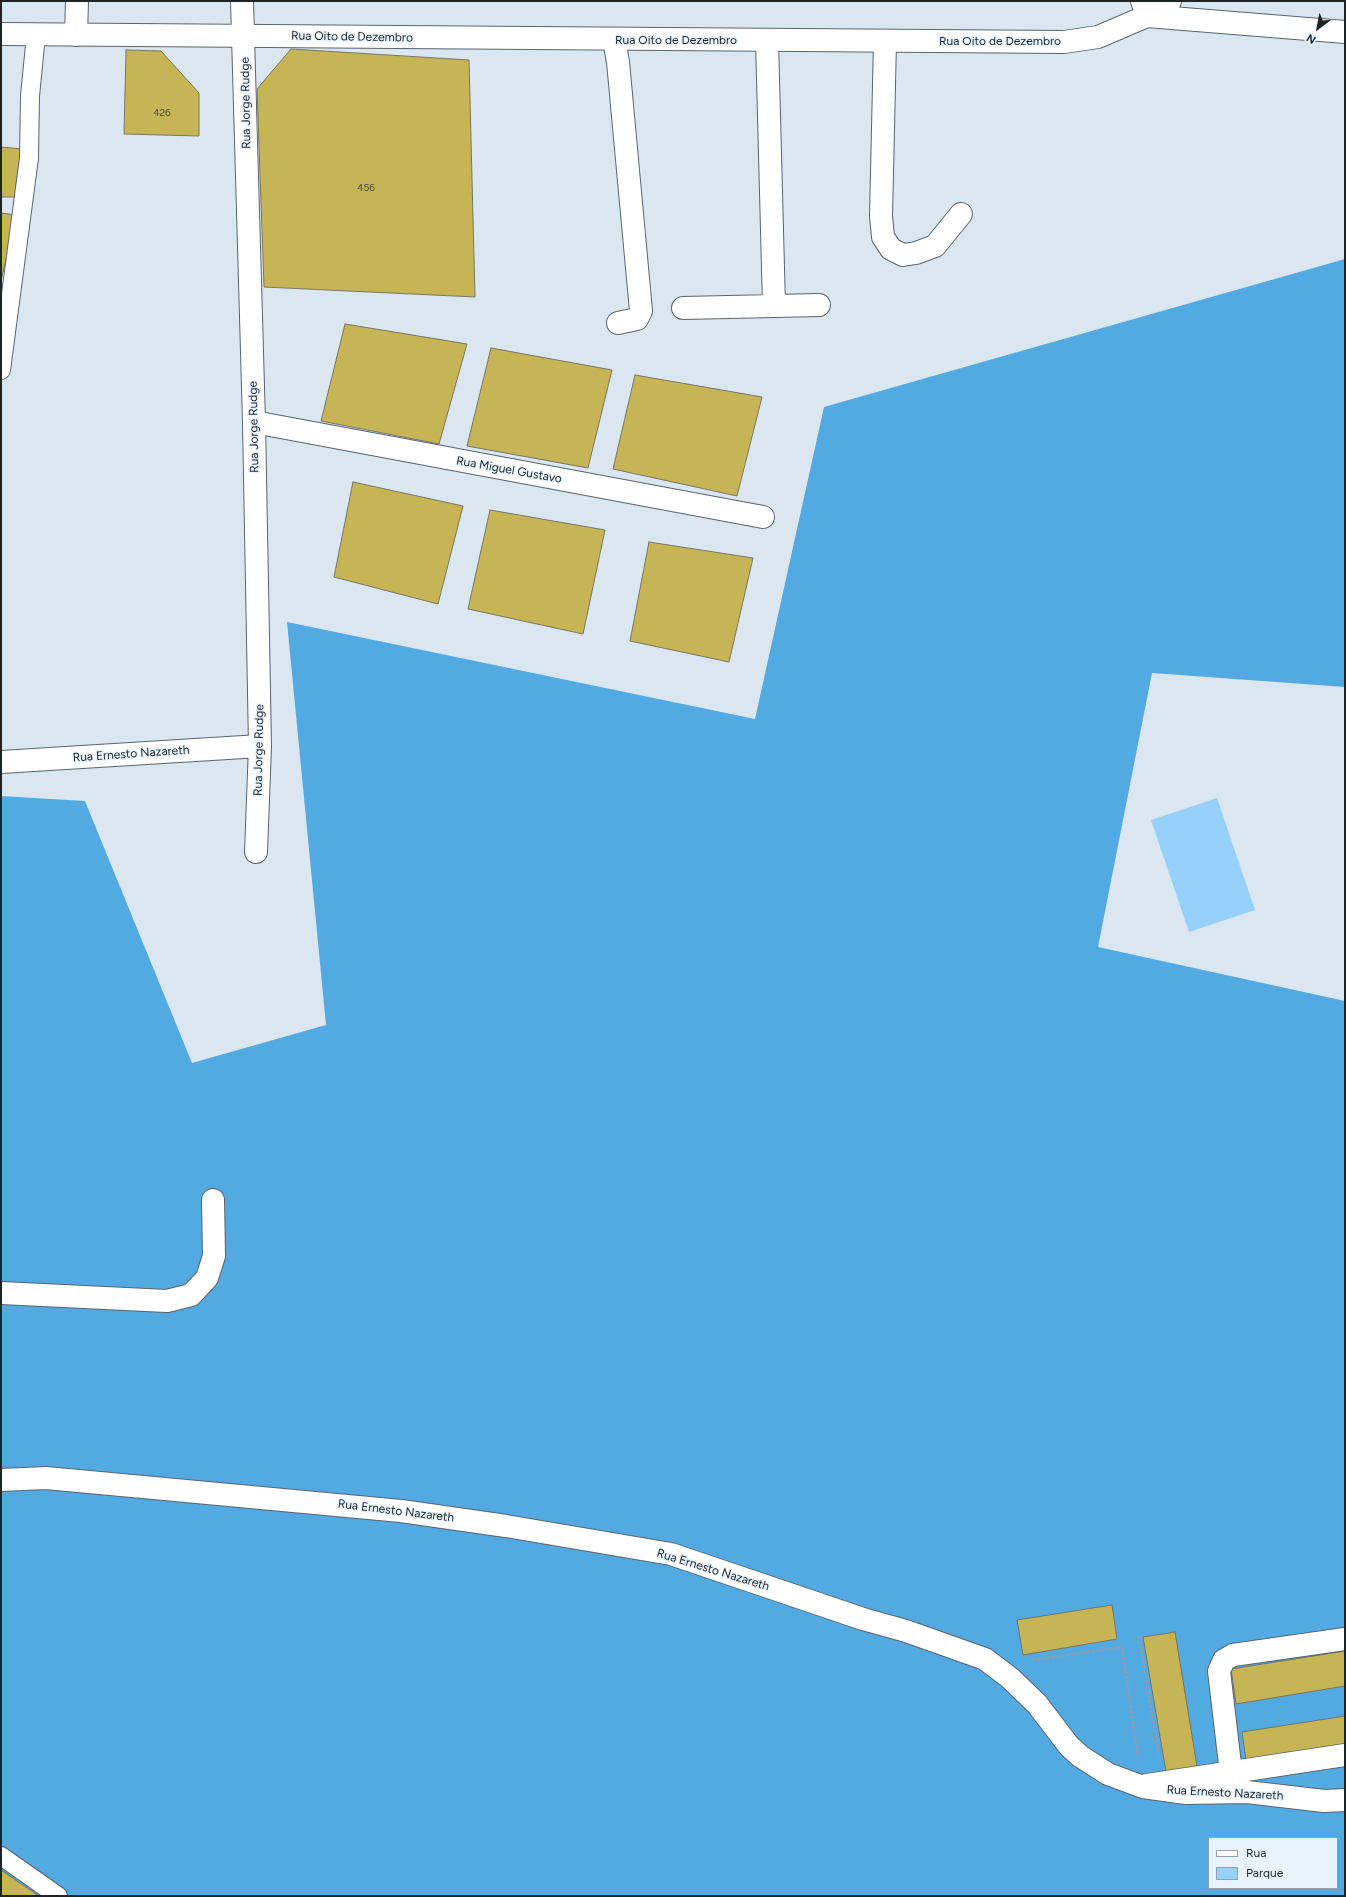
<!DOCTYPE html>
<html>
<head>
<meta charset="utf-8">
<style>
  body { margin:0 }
  #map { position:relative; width:1346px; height:1897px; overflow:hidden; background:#dae7f1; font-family:Figtree,sans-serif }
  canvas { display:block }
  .frame { position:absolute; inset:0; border:2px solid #1e2326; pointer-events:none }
  .legend { position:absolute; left:1208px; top:1837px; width:130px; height:52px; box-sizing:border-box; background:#e7f4fe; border:1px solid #97a0a8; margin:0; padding:5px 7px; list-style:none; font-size:12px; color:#1e2326 }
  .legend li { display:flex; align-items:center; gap:8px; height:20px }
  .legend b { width:20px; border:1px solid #97a0a8 }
  .north { position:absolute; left:1298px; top:8px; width:40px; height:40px; -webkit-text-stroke:3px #e7f4fe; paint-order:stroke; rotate:212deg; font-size:11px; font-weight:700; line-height:16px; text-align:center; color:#1e2326 }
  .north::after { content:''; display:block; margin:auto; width:14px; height:18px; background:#1e2326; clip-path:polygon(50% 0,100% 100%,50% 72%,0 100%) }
</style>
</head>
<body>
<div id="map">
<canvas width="1346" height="1897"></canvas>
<div class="frame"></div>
<ul class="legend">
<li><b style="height:5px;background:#fff"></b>Rua</li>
<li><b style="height:11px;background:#95d1fb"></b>Parque</li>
</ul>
<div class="north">N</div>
</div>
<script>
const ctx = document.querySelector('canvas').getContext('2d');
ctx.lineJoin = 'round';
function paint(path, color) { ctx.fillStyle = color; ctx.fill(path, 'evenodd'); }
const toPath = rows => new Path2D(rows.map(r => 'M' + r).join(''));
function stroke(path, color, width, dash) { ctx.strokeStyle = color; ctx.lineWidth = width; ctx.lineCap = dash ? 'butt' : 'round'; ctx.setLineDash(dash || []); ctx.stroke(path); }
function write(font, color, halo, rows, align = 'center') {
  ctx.font = font + ' Figtree,sans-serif'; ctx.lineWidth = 3; ctx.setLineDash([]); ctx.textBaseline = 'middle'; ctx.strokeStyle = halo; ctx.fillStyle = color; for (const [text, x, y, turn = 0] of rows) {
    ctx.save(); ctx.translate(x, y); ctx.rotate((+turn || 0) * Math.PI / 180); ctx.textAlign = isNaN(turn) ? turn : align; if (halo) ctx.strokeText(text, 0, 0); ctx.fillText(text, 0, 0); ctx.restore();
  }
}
paint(toPath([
  [1217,798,1255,910,1189,932,1151,820]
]), '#95d1fb');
paint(toPath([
  [1345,259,1345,687,1152,673,1098,947,1345,1001,1345,1896,1,1896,1,796,85,801,192,1063,326,1025,287,622,755,719,824,407],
  [1209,1838,1337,1838,1337,1888,1209,1888]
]), '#53aae3');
const building = toPath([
  [291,49,469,60,475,297,264,287,257,89,291,49],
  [126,50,161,51,199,93,199,136,124,134,126,50],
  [1,147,23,149,18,197,1,197,1,147],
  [1,213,16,215,1,281,1,213],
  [345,324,467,344,439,444,321,421,345,324],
  [491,348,612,370,588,468,467,446,491,348],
  [635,375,762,397,737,496,613,469,635,375],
  [353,482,463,506,438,604,334,577,353,482],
  [490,510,605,530,583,634,468,609,490,510],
  [649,542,753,558,729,662,630,641,649,542],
  [1112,1605,1117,1639,1023,1655,1017,1620,1112,1605],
  [1175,1632,1197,1766,1166,1772,1143,1637,1175,1632],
  [1345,1651,1345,1686,1236,1704,1231,1669,1345,1651],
  [1345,1716,1345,1751,1247,1767,1242,1732,1345,1716],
  [1,1870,39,1896,1,1896,1,1870]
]);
paint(building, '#c7b555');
stroke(building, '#777467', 1);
const service = toPath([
  [1,370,29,158,30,96,36,35],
  [1,1856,58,1896]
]);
const pedestrian = toPath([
  [1231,1773,1219,1671,1224,1660,1233,1655,1345,1639],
  [1147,1785,1345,1755]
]);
const minor = toPath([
  [242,1,254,422,260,746,256,852],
  [1142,1,1147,16,1345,32],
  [76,35,77,1],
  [614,40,618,62,641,311,637,319,618,323],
  [885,41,881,216,883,237,891,249,903,255,916,253,935,246,961,214],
  [774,306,819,305],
  [683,308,774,306,767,40],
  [254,422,763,517],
  [1,762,260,746],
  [1,1293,167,1301,191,1295,207,1278,214,1256,213,1200],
  [1,1480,46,1478,401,1511,506,1526,671,1554,863,1619,906,1631,985,1659,1010,1678,1037,1704,1069,1746,1080,1756,1108,1774,1143,1787,1186,1793,1247,1792,1324,1801,1345,1800]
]);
const tertiary = toPath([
  [1,34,1064,42,1098,37,1147,16,1170,1]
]);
stroke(service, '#59646d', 20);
stroke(pedestrian, '#59646d', 24);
stroke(minor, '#59646d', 24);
stroke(tertiary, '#59646d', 24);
stroke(toPath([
  [1139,1636,1159,1756],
  [1032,1660,1122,1647,1138,1756]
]), '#929ca3', 2.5, [3, 2]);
stroke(service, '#fff', 18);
stroke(pedestrian, '#fff', 22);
stroke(minor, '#fff', 22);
stroke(tertiary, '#fff', 22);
write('10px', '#484832', null, [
  ["426",162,113],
  ["456",366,188]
]);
write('12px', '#1e2326', '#e7f4fe', [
  ["Rua Oito de Dezembro",352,37,1],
  ["Rua Oito de Dezembro",676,40],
  ["Rua Oito de Dezembro",1000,41],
  ["Rua Jorge Rudge",246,103,-91],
  ["Rua Jorge Rudge",254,427,-91],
  ["Rua Miguel Gustavo",509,470,10],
  ["Rua Jorge Rudge",259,750,-89],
  ["Rua Ernesto Nazareth",131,754,-4],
  ["Rua Ernesto Nazareth",396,1511,7],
  ["Rua Ernesto Nazareth",713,1570,17],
  ["Rua Ernesto Nazareth",1225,1793,3]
]);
</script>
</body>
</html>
